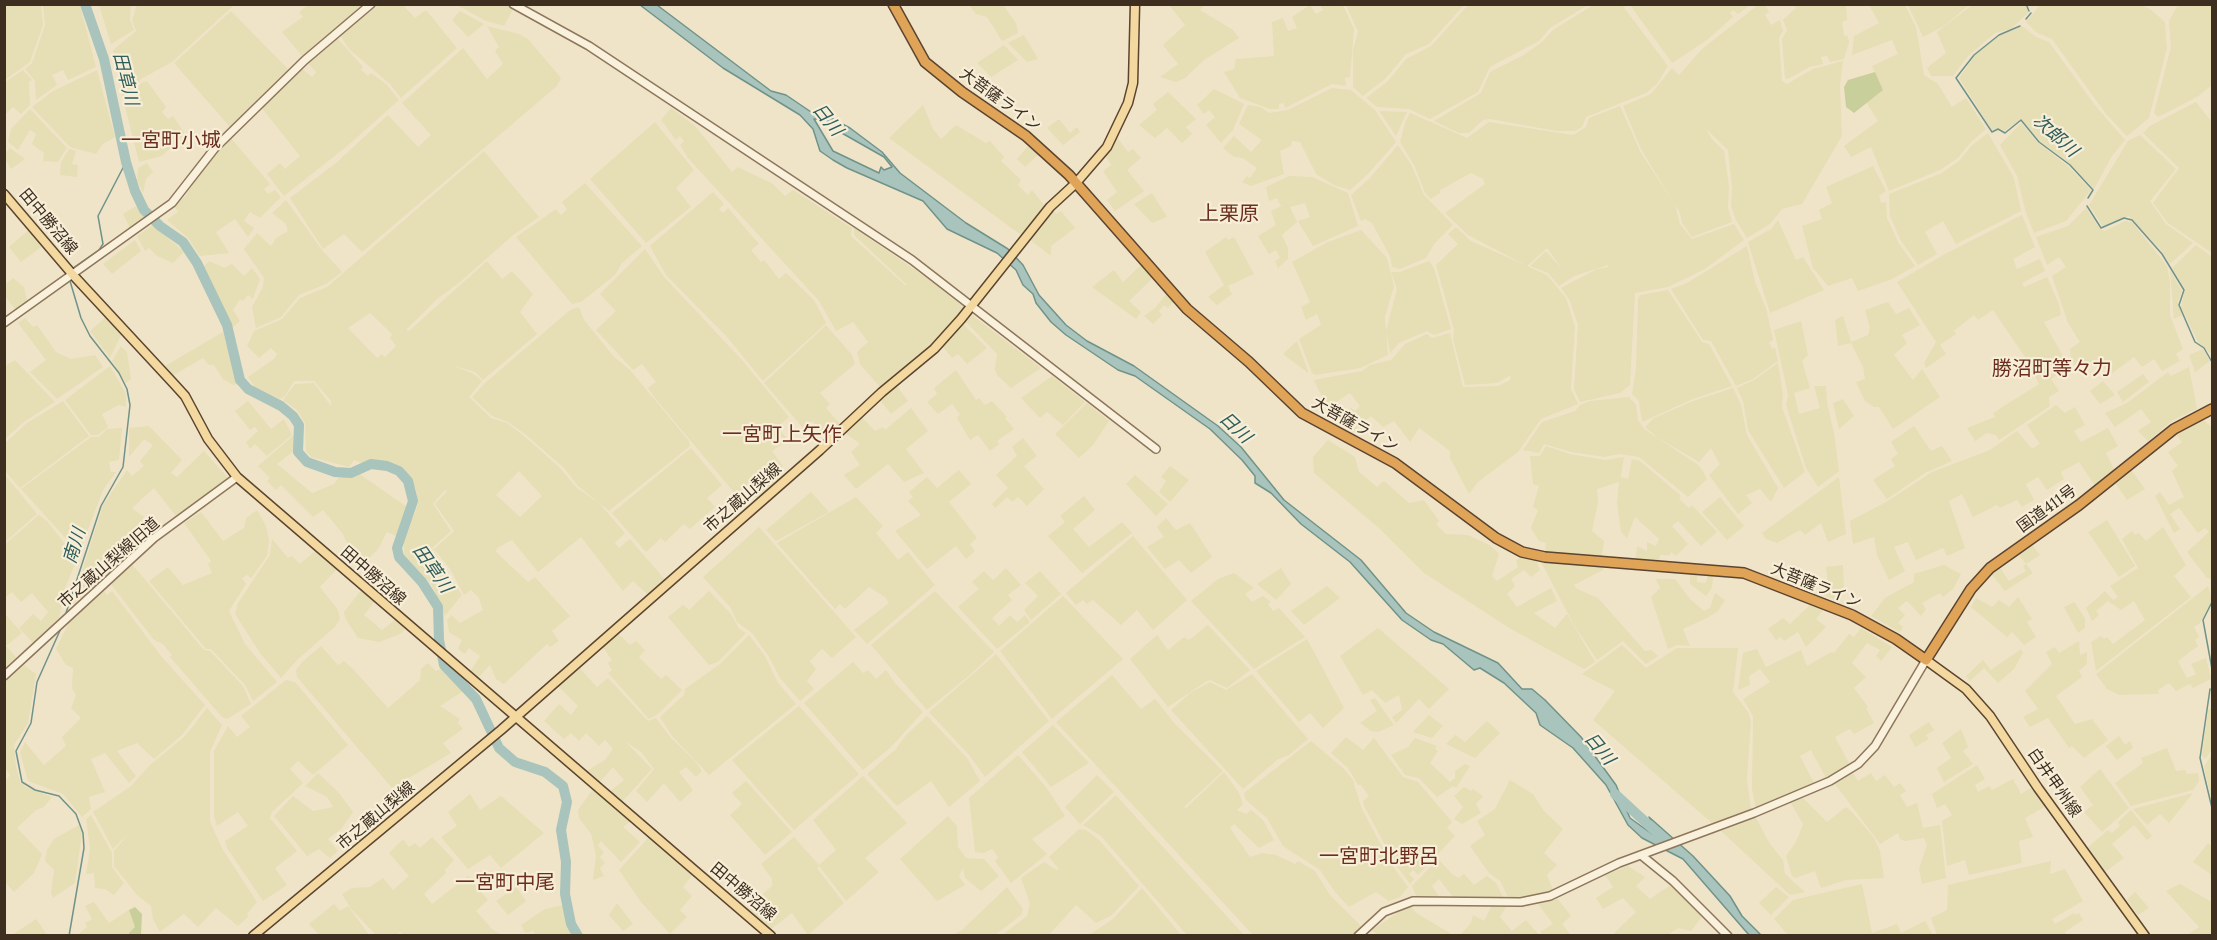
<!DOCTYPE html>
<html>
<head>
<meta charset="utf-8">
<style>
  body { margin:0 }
  #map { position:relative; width:2217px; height:940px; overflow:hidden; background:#f0e4c8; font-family:Lora,serif }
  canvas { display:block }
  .frame { position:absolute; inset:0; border:6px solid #3d2e20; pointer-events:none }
</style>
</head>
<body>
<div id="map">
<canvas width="2217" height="940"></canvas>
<div class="frame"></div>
</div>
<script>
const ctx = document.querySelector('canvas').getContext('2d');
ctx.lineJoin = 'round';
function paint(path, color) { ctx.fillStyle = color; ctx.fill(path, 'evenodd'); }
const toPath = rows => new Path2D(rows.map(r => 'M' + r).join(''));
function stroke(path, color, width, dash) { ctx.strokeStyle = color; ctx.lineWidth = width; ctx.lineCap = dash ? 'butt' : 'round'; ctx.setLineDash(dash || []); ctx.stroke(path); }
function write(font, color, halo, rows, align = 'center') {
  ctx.font = font + ' Lora,"Noto Sans JP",serif'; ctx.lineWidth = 4.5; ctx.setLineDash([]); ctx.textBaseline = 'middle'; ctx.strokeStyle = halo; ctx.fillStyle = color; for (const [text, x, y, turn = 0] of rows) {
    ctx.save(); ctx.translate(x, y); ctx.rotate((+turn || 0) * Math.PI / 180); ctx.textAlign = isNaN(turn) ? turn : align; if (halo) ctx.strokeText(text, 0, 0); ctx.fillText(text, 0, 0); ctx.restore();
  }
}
paint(toPath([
  [5,4,41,5,43,25,30,62,5,80],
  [137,4,234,5,172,62,141,79,124,105,113,50,136,31,132,21],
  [1469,4,1588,5,1550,28,1539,41,1490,67,1478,92,1430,119,1409,109,1377,107,1366,98,1388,81,1406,59,1431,46],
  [2139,4,2150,9,2165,22,2167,48,2149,118,2127,136,2106,114,2052,39,2036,32,2026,22,2040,5],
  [43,5,80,5,96,67,68,80,63,70,52,75,57,85,36,100,35,81,25,69,32,63,45,25],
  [99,5,131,5,130,20,134,30,111,44],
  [308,5,367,5,303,57,282,32,303,17,299,12],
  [379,5,403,5,415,18,426,10,457,48,401,98,390,84,349,49,340,35],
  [457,5,505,5,513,9,504,26,486,21],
  [969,5,1003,5,1016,23,1018,33,1002,41,987,17,976,14],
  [1169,5,1205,5,1200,10,1233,30,1239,38,1204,60,1185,78,1176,82,1160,77,1178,64,1163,45,1185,25],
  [1310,5,1316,14,1323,10,1320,5,1343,5,1354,29,1350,77,1345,78,1346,86,1332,84,1285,108,1284,103,1279,104,1279,109,1270,109,1240,98,1224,72,1234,69,1236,59,1274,56,1272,22,1283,18,1288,31,1297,28,1292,17],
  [1346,5,1464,5,1429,44,1406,54,1386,78,1363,96,1353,87,1353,50,1358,32],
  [1593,5,1622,5,1668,66,1657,84,1646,93,1586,117,1582,127,1575,131,1556,131,1490,119,1483,120,1469,133,1459,133,1434,121,1481,93,1490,72,1522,56,1542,42,1553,30],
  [1630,5,1750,5,1738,14,1733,10,1730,13,1733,17,1707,40,1672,63],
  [1758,5,1765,5,1769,12,1765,15,1771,25,1780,20,1783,31,1779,38,1782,81,1787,84,1813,69,1843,61,1840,86,1842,136,1802,204,1782,209,1770,224,1747,238,1736,220,1731,206,1732,188,1728,150,1706,129,1712,139,1724,151,1729,187,1728,208,1732,222,1692,237,1682,223,1680,213,1675,205,1680,224,1692,239,1734,224,1744,240,1705,269,1668,287,1635,293,1630,385,1620,393,1580,402,1574,389,1578,325,1570,301,1561,288,1597,269,1608,267,1608,265,1574,276,1559,286,1548,273,1530,266,1546,251,1562,269,1547,248,1527,266,1468,235,1445,213,1485,184,1483,179,1471,173,1440,190,1440,193,1431,199,1425,193,1414,165,1400,142,1405,123,1410,113,1467,138,1489,122,1573,135,1586,127,1589,118,1620,106,1640,151,1674,204,1641,149,1623,106,1651,94,1672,68,1679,75,1702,49],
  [1794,5,1846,5,1847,20,1842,22,1844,36,1847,35,1849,42,1844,59,1830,62,1827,56,1821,57,1823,64,1809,67,1788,79,1785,78,1782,39,1787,30,1783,20,1796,8],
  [1869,5,1905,5,1916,27,1924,75,1938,84,1952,107,1966,98,1986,129,1970,143,1958,158,1940,170,1889,191,1871,147,1851,157,1844,146,1878,121,1866,102,1883,90,1872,66,1898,54,1892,40,1852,55,1854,36,1879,23],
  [1908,5,1969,5,1944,26,1923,37],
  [1972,5,2025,5,2029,12,2011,29,1995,33,1968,56,1953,76,1931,76,1927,68,1946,53,1937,32],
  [2178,5,2212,5,2212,85,2197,97,2158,117,2154,113,2171,47,2169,21],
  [231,11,288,69,230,127,174,63],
  [460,11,484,24,468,37,452,20],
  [487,26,519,34,528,39,561,78,557,86,362,252,344,234,323,249,290,198,336,163,388,115,418,147,431,135,402,103,463,48,487,79,503,64,495,51,499,47],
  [2022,26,2036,37,2049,42,2094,104,2125,140,2112,156,2094,189,2070,164,2041,142,2021,119,2005,131,1999,128,1992,130,1959,78,1976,54,1999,36],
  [1024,35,1038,59,1027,62,1008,43],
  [337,38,363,67,361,70,368,76,371,73,386,84,399,100,346,147,284,196,267,174,280,163,285,169,300,156,261,107,301,68,312,77,316,72,307,62],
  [1004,45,1018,60,991,77,977,63],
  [23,70,32,80,29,82,30,105,21,114,13,107,6,114,5,82],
  [97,70,115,137,103,144,96,154,70,147,32,107,53,91],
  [147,81,166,107,162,112,168,119,173,116,185,134,162,156,139,162,125,107,141,83],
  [1332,88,1351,90,1375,110,1396,142,1368,174,1350,190,1334,185,1316,174,1300,142,1292,141,1291,146,1280,151,1284,174,1251,186,1242,182,1247,176,1250,178,1257,168,1243,158,1234,157,1223,148,1234,136,1251,152,1262,140,1239,124,1248,105,1261,107,1269,113,1288,110],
  [1214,89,1244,104,1233,130,1221,143,1206,125,1215,117,1209,110,1204,114,1197,105],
  [1168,92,1196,119,1186,127,1192,134,1182,143,1167,128,1155,138,1139,125,1157,110,1153,104],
  [2196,102,2212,122,2212,253,2168,223,2153,203,2179,168,2143,133,2150,126],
  [923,105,933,129,941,139,956,125,986,143,990,141,1004,157,1001,161,1021,180,1018,185,1028,195,1032,190,1045,206,1021,235,889,138],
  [671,108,695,126,732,172,738,167,773,184,785,196,793,190,852,228,851,236,906,286,907,285,854,235,854,228,928,279,965,308,952,326,926,352,881,388,860,364,857,352,868,342,853,322,836,331,819,301,688,158,680,145,684,141,680,136,676,140,661,120],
  [30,109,67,148,58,162,43,161,44,153,32,144,36,134,30,130,18,150,8,142,11,129],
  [1379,111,1407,112,1396,136],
  [1059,119,1070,133,1077,127,1080,132,1063,145,1047,128],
  [655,122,694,170,676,188,691,207,646,243,590,179],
  [2021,123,2038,143,2068,166,2091,190,2066,221,2034,233,2026,213,2017,176,2000,145],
  [1988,133,2014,178,2021,211,1956,244,1943,221,1925,232,1937,254,1918,265,1901,241,1890,216,1889,194,1942,173,1960,160,1971,146],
  [2140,135,2176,169,2150,201,2166,224,2193,243,2170,264,2160,249,2129,216,2103,227,2089,205,2128,141],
  [1116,136,1128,152,1133,149,1141,158,1127,170,1144,191,1115,211,1107,200,1117,192,1103,171,1111,165,1106,157],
  [230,137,270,184,264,189,268,194,275,190,281,197,260,218,250,212,244,221,254,228,248,237,235,219,216,232,229,253,200,256,188,238,167,220,178,212,174,206,185,197,207,160],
  [1029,145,1039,154,1025,167,1017,159],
  [1398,145,1412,166,1424,195,1453,225,1434,244,1426,258,1400,269,1392,267,1390,256,1372,223,1365,219,1361,221,1351,195,1369,179],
  [10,148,25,159,11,169,5,159,5,153],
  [69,149,76,151,72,164,78,165,77,177,60,175,61,162],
  [484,151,539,217,512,236,460,282,437,299,406,330,409,331,487,261,502,279,512,271,533,294,520,312,537,334,483,380,475,372,451,365,474,374,482,381,469,397,491,418,507,423,523,435,559,467,577,488,599,503,625,533,615,543,619,548,630,539,666,581,649,596,633,581,623,591,581,537,538,572,512,540,497,548,496,552,528,582,535,577,570,616,552,631,559,641,550,647,547,644,504,684,496,679,490,665,477,679,470,672,480,656,469,648,465,654,458,649,462,640,449,632,447,620,451,615,460,623,483,610,479,598,471,590,464,595,450,569,434,549,454,531,435,504,447,491,445,490,433,504,451,531,432,548,462,595,445,616,431,584,404,555,404,543,418,504,416,490,409,475,395,465,375,461,362,463,354,460,349,467,311,457,306,451,305,423,297,410,283,400,295,384,314,383,331,406,331,401,314,381,294,381,285,396,280,399,255,387,248,377,274,359,277,354,271,348,259,358,247,346,254,331,282,319,300,298,327,287],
  [370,313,392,334,390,338,396,346,385,357,382,354,377,358,348,328],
  [519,471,542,496,520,517,496,495],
  [147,163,153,172,146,179,143,193,137,180,138,168],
  [1873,166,1886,191,1879,196,1881,203,1886,202,1887,218,1898,242,1915,266,1892,279,1858,291,1852,278,1828,286,1813,268,1802,226,1822,219,1819,210,1832,203,1826,187],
  [1289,176,1312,177,1348,193,1358,226,1313,246,1298,221,1310,217,1305,203,1290,207,1297,222,1282,235,1288,248,1288,259,1278,268,1275,261,1280,258,1276,250,1269,254,1258,236,1276,225,1271,211,1281,206,1277,198,1269,201,1266,187],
  [585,183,642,246,622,263,615,275,581,302,572,304,516,237,556,209,561,215,567,209,562,202],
  [713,192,724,204,719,209,723,213,728,208,759,244,751,250,761,262,764,260,779,279,786,273,814,300,826,323,763,381,727,337,666,275,650,246],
  [1152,193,1167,217,1152,223,1134,204],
  [286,200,322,250,342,272,326,284,299,295,281,317,256,328,252,307,263,287,264,278,244,249,257,233,271,246,276,238,288,231,286,224,272,213],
  [136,206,145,220,131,230,123,214],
  [2086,208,2100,229,2105,231,2125,221,2132,222,2167,266,2170,282,2170,315,2183,349,2176,354,2180,361,2162,371,2154,359,2142,367,2134,357,2110,375,2099,361,2080,373,2071,359,2070,349,2080,342,2068,323,2052,276,2066,267,2059,257,2047,265,2036,237,2068,226],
  [1053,210,1056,214,1061,211,1075,228,1051,246,1051,256,1029,239],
  [2022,215,2035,247,2013,259,2017,269,2040,259,2045,271,2022,283,2024,287,2047,277,2059,304,2061,315,2044,322,2069,367,2051,379,2059,391,2049,397,2050,406,1999,440,1996,435,1987,433,1975,441,1967,428,1995,417,1993,413,2039,384,2025,357,1993,310,1978,320,1974,315,1954,331,1956,334,1940,345,1946,354,1926,368,1924,363,1936,342,1897,282,1945,254],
  [1778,220,1796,260,1803,257,1824,290,1770,313,1748,242,1771,229],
  [153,225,184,252,173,263,157,256,149,248,145,251,137,236],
  [1456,227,1471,241,1547,275,1566,298,1575,327,1571,389,1578,404,1541,419,1518,452,1478,482,1469,494,1450,458,1450,451,1419,428,1410,442,1394,421,1383,427,1371,416,1351,434,1337,425,1343,421,1339,416,1351,408,1355,411,1360,406,1350,393,1327,408,1314,380,1362,371,1370,365,1391,360,1405,344,1427,334,1432,338,1450,333,1463,387,1498,386,1510,380,1511,375,1497,383,1465,385,1453,339,1454,330,1436,265,1458,244,1448,234],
  [30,229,44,245,21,262,9,247],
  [1361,230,1387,258,1394,286,1385,317,1388,355,1360,368,1315,375,1312,373,1299,339,1321,325,1317,314,1306,320,1301,307,1310,302,1292,262,1328,242],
  [1226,237,1228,240,1234,237,1254,274,1228,286,1232,294,1217,305,1208,297,1224,285,1205,252],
  [135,240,141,251,112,274,103,264],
  [2196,245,2212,257,2212,352,2210,353,2199,344,2181,307,2185,289,2172,268],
  [1747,246,1755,282,1766,308,1773,340,1769,343,1772,349,1775,348,1778,361,1753,379,1736,386,1711,341,1703,340,1671,289,1687,283],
  [645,249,664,277,742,360,789,417,777,427,788,440,772,451,783,466,778,471,784,477,758,499,753,494,756,490,749,484,737,496,654,397,648,388,656,382,642,364,633,370,596,330,616,311,600,294],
  [209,261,225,268,232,264,244,276,252,268,260,279,253,299,248,295,243,301,240,299,233,310,240,321,232,328,204,266],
  [1429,261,1434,268,1451,329,1434,335,1427,331,1399,343,1390,353,1386,331,1397,289,1391,272,1400,272],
  [1141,265,1153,278,1129,301,1141,312,1136,319,1092,287,1114,270,1123,282],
  [2170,270,2182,291,2178,301,2182,315,2174,319],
  [13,278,24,287,27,301,16,310,5,297,5,285],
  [1668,290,1702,342,1709,344,1732,386,1693,399,1642,422,1639,401,1632,394,1636,369,1638,299,1640,295],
  [1167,293,1174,301,1168,308,1164,305,1159,311,1162,315,1153,324,1144,316,1155,308],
  [1888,302,1896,314,1909,308,1920,325,1902,335,1907,343,1894,355,1913,380,1922,369,1940,397,1893,429,1879,407,1874,407,1865,401,1856,382,1865,379,1863,367,1851,343,1838,346,1835,320,1843,316,1851,342,1868,335,1870,328,1865,310],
  [579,307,584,320,614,357,630,370,689,441,690,446,609,511,578,486,564,468,525,434,508,422,492,416,472,397,484,384,570,310],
  [108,315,123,331,110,358,90,331],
  [972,315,1041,368,1011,388,997,375,995,369,997,354,966,322],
  [25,318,33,327,37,325,56,352,71,359,95,355,103,367,57,399,30,372,46,360,18,323],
  [1801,321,1808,355,1802,361,1810,388,1794,393,1799,414,1820,408,1814,386,1826,386,1827,403,1834,433,1839,471,1818,487,1806,468,1786,405,1788,395,1774,330],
  [962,323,987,348,967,364,958,354,952,358,942,346],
  [826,325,852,355,855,364,820,393,830,404,826,408,842,426,829,439,812,421,804,429,764,383],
  [223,332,238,384,233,385,223,379,214,365,209,365,203,358,172,376,165,366],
  [1297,341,1308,371,1308,373,1283,354],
  [121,346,127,352,131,379,126,383,112,361],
  [2203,349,2210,361,2195,372,2189,355],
  [15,360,55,402,25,421,5,439,5,366],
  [1778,363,1783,395,1782,407,1805,472,1784,488,1748,430,1743,401,1737,388,1754,380],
  [110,366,126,394,126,407,119,405,102,414,108,427,98,435,91,435,65,400],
  [2189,367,2197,409,2173,420,2148,441,2138,431,2151,422,2141,409,2115,427,2105,413,2127,403,2168,372,2171,376],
  [956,370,976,400,979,398,985,405,992,401,1007,417,1005,418,1014,429,997,441,999,444,990,451,978,435,970,440,957,418,960,414,952,404,938,414,927,402,937,394,934,388],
  [2143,374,2149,382,2123,402,2117,392],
  [1052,376,1085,402,1063,425,1047,412,1040,418,1021,398],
  [2103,381,2115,395,2100,404,2090,391],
  [896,385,908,401,891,414,879,399],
  [1733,388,1741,405,1747,435,1778,488,1771,502,1760,489,1746,495,1752,503,1738,514,1709,475,1720,464,1711,448,1699,462,1658,438,1645,427,1654,418,1693,401],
  [1629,397,1636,405,1638,420,1644,429,1697,464,1703,471,1707,479,1688,497,1639,457,1620,454,1604,457,1571,452,1544,444,1539,453,1523,450,1542,422,1575,411,1580,405,1590,401],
  [1843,399,1854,416,1839,429,1833,403],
  [63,401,89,436,20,488,5,471,5,443,27,423],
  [248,401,271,429,284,419,292,435,267,456,255,444,250,449,246,442,258,431,255,427,250,430,235,411],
  [1087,403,1109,421,1093,445,1079,458,1055,434],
  [2056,405,2065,413,2075,407,2085,425,2074,431,2081,442,2108,428,2118,446,2106,453,2116,473,2096,487,2079,462,2061,472,2064,479,2047,490,2038,477,2026,484,2034,500,2022,507,2017,500,2000,508,1997,505,1973,517,1962,494,1949,501,1965,548,1947,556,1943,548,1916,560,1908,542,1894,547,1905,571,1889,580,1877,555,1874,537,1853,544,1850,521,1886,502,1932,472,1990,450,2017,431,2032,449,2040,444,2027,425],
  [911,408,928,431,906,449,924,473,904,482,888,464,856,489,844,475,860,465,851,452,860,444,844,432,861,416,875,431,883,427,885,430],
  [2200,416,2212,428,2211,579,2207,578,2187,552,2209,532,2205,528,2198,533,2179,508,2170,514,2180,529,2174,533,2155,496,2160,492,2169,505,2184,497,2172,471,2178,466,2168,452,2182,442,2173,430],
  [149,426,182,460,171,473,177,477,204,451,229,479,176,516,154,488,132,508,160,529,71,606,103,505,127,470,132,476,144,466,140,461,153,445,144,439,129,457,129,428],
  [1914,426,1931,451,1942,446,1952,461,1925,473,1887,499,1873,480,1895,466,1891,459,1898,454,1891,442],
  [122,428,119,460,109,462,111,472,116,472,103,490,79,553,21,489,91,437,99,437,107,429],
  [294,435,295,450,277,464,312,493,334,484,340,476,358,473,407,507,396,536,387,532,378,549,361,566,358,558,352,555,343,534,323,510,313,517,281,485,276,490,267,481,270,478,258,466],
  [1023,438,1037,456,1024,466,1044,489,1027,506,1018,497,1012,502,1007,497,995,508,992,504,1008,488,996,475,1017,456,1012,447],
  [1328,440,1355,457,1359,472,1377,487,1384,481,1409,503,1424,500,1439,521,1436,524,1446,534,1468,535,1491,546,1499,554,1492,576,1497,581,1518,567,1516,560,1522,557,1536,560,1540,570,1531,577,1524,570,1511,579,1515,586,1507,594,1517,607,1551,588,1557,601,1534,613,1555,628,1567,614,1595,662,1584,669,1511,629,1424,573,1380,529,1314,473,1313,457],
  [1546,446,1570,454,1605,460,1624,457,1621,477,1628,479,1632,459,1640,461,1681,496,1679,499,1689,508,1692,505,1717,532,1701,546,1678,521,1672,526,1688,544,1676,556,1671,552,1670,555,1660,555,1659,563,1635,561,1637,546,1647,551,1647,542,1656,546,1659,539,1635,517,1627,538,1621,532,1617,503,1619,482,1597,489,1598,502,1592,531,1604,541,1602,556,1545,552,1546,543,1539,541,1531,528,1538,510,1533,507,1539,486,1533,484,1530,456,1540,456],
  [691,448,722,485,707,498,715,507,690,529,684,524,665,542,661,538,646,552,612,513],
  [1170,466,1189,480,1170,502,1159,492,1166,481,1161,477],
  [959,470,971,484,949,502,977,538,970,544,975,551,966,559,956,546,927,569,895,531,921,515,908,501,913,497,909,492,927,477,937,488],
  [2132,471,2145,489,2127,500,2116,484],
  [5,475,37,514,5,542,4,542],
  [1135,475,1168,504,1156,516,1126,484],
  [1839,477,1846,534,1828,542,1821,523,1805,535,1800,530,1777,543,1766,539,1762,533],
  [811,492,829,512,776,541,766,530],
  [1084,496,1095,510,1073,529,1089,547,1122,522,1132,533,1082,573,1048,536,1065,522,1060,516],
  [856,497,883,526,876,533,898,560,908,552,935,585,867,644,854,630,889,603,885,597,869,587,845,609,840,604,835,609,777,543],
  [1720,497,1744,526,1727,540,1702,512],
  [257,510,266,526,269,540,267,556,251,578,247,575,242,578,246,584,229,611,245,644,277,682,253,701,245,685,211,649,206,649,149,581,168,567,183,585,212,573,208,564,211,561,184,523,201,512,223,541,244,528,246,518],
  [39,515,47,521,77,559,65,588,59,618,33,643,19,628,33,614,41,621,48,612,32,593,21,602,12,592,5,598,4,545],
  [1166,518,1176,530,1190,523,1212,557,1191,573,1179,560,1165,569,1147,547,1164,537,1157,527],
  [2107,520,2135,566,2119,577,2088,532],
  [759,527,856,637,832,658,822,649,810,661,816,669,807,681,814,689,800,701,780,678,769,657,752,633,737,622,731,608,703,577],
  [2163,527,2186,565,2174,576,2191,597,2096,671,2091,642,2101,636,2104,639,2107,637,2113,644,2145,620,2134,601,2121,610,2108,601,2096,611,2099,615,2092,621,2086,608,2105,591,2113,600,2118,597,2110,586,2138,568,2122,539,2132,531,2135,535,2139,533,2146,541],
  [1133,536,1187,600,1153,630,1137,610,1121,625,1093,600,1087,604,1083,600,1076,605,1066,593],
  [272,539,288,558,292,556,300,564,316,550,337,569,320,587,338,610,340,619,335,627,299,658,281,678,260,653,235,614,238,603,270,555],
  [2032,545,2040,555,2026,564,2033,573,2005,591,1991,574,2000,568,2009,581,2026,571,2023,566,2026,564,2019,555],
  [1540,560,1604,566,1603,570,1574,585,1577,589,1598,598,1645,651,1651,650,1658,656,1646,664,1623,641,1597,660,1574,625],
  [132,564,204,650,210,651,243,686,251,704,227,719,222,717,170,657,172,655,163,644,154,640,110,583],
  [1843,565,1844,588,1840,602,1824,595,1828,584,1826,567],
  [1944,565,1961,574,1953,589,1943,597,1940,593,1922,603,1926,609,1921,616,1907,601,1898,608,1905,615,1898,623,1903,627,1900,632,1871,616,1885,598,1914,582,1914,574],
  [1006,568,1021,585,1008,595,1012,600,992,618,999,626,1010,615,1017,622,1025,615,1030,622,997,649,958,607,979,589,972,582,984,571,993,580],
  [1281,568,1291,584,1276,600,1257,584],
  [1040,571,1061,594,1031,620,1024,610,1038,596,1025,583],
  [1234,573,1254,588,1245,594,1252,602,1263,596,1271,602,1268,604,1273,611,1279,608,1305,637,1254,669,1191,601,1218,579],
  [1690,573,1697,573,1697,582,1706,583,1708,574,1713,574,1712,588,1706,596,1690,584],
  [1656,579,1675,579,1690,599,1704,611,1710,608,1715,593,1725,600,1718,611,1707,618,1683,629,1690,646,1677,645,1668,649,1651,597,1660,588],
  [1327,586,1340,598,1304,625,1291,611],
  [2208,586,2212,600,2200,623,2194,627,2199,637,2195,640,2198,646,2178,661,2187,678,2196,674,2191,664,2206,658,2211,679,2193,688,2190,684,2176,691,2169,683,2158,690,2159,694,2119,695,2107,689,2096,674],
  [362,589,375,601,364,615,382,630,396,619,406,628,400,634,379,642,358,638,345,618,344,612],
  [103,590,107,595,112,591,161,656,205,705,182,735,154,759,137,743,117,751,136,776,129,783,105,753,91,759,105,792,89,797,91,809,82,817,63,794,28,781,20,752,25,742,44,765,66,746,62,737,81,718,71,708,76,695,72,688,73,668,66,665,56,649,69,622],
  [709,591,731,614,739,629,746,633,718,662,709,665,668,617,683,605,689,610],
  [935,591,994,652,971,674,927,710,871,645],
  [1063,596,1123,659,1052,719,1000,651],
  [2018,597,2032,619,2027,622,2036,637,2024,645,2012,632,2007,637,1971,607,1976,598,1992,607,1999,600,2009,607],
  [2074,602,2085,618,2085,628,2078,633,2064,607],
  [1810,605,1823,610,1816,619,1826,627,1806,647,1798,632,1784,641,1781,637,1776,640,1768,629,1783,618,1790,624],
  [5,614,22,633,6,646,16,657,5,668],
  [1208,625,1250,670,1227,688,1210,680,1207,681,1168,707,1130,659,1157,635,1168,650,1184,637,1189,640],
  [1378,628,1449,689,1429,709,1419,699,1396,723,1392,717,1402,710,1399,695,1385,703,1372,690,1363,695,1340,656],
  [1861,628,1892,647,1881,661,1876,656,1880,650,1867,643,1852,663,1866,677,1854,688,1868,707,1866,708,1874,723,1854,734,1850,729,1835,737,1850,765,1826,778,1811,750,1800,756,1814,783,1756,809,1752,789,1753,716,1743,699,1770,682,1760,669,1749,676,1750,685,1738,690,1743,653,1757,649,1766,667,1801,650,1807,666,1831,652,1834,653,1849,634,1854,637],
  [618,633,630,645,636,641,645,650,639,657,661,679,666,675,682,690,658,714,649,719,608,673,612,670,608,663,612,660,602,646],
  [749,635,765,656,778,683,796,704,709,775,672,736,660,717,684,695,685,689,720,664],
  [1307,639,1344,708,1323,728,1310,713,1299,722,1256,671],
  [2079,641,2080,655,2087,652,2087,664,2079,671,2082,677,2056,696,2075,724,2092,719,2108,740,2084,758,2072,746,2069,748,2048,718,2030,727,2023,717,2038,709,2025,691,2052,664,2046,652,2055,647,2059,653],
  [1622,645,1646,668,1677,648,1738,648,1733,692,1748,712,1751,721,1747,779,1751,810,1713,824,1593,720,1615,691,1582,674],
  [321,646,338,665,344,661,353,669,388,708,420,680,421,669,428,663,436,671,441,669,458,682,465,690,440,706,460,719,458,723,463,729,443,743,451,753,392,788,297,677,296,670,303,661],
  [2021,649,2023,653,2014,669,1998,683,1984,668,1970,681,1966,676,1983,660,1991,670],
  [996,654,1049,721,985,777,970,756,929,712],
  [853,662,863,673,868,670,876,679,886,670,895,683,923,712,890,748,863,770,804,703],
  [24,665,36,674,28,723,14,745,16,767,20,782,26,787,52,797,44,807,36,810,17,828,42,854,34,873,14,892,4,881,5,782,10,775,5,768,4,683],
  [578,666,597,687,608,678,648,721,656,718,671,738,695,761,702,771,696,777,686,767,679,772,693,790,680,802,664,783,647,802,636,791,654,769,641,752,625,741,652,769,621,803,609,792,624,780,613,767,598,784,585,772,605,760,613,749,605,740,599,746,586,733,579,741,571,733,564,739,544,721,559,704,571,715,578,706,557,685],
  [1252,674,1308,739,1289,755,1277,760,1243,789,1171,710,1190,693,1210,682,1226,690],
  [1112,675,1141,709,1155,699,1176,725,1223,771,1184,807,1186,808,1224,772,1239,793,1243,804,1237,810,1246,814,1251,810,1263,820,1274,840,1259,848,1234,824,1230,828,1250,857,1262,853,1276,855,1295,864,1298,861,1315,871,1330,895,1362,927,1353,935,1253,935,1056,722],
  [286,680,295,682,348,745,313,775,298,761,290,769,303,783,272,812,270,818,297,851,275,868,287,885,263,901,227,848,225,841,248,826,238,812,217,826,214,816,214,751,228,726,237,737,250,727,241,716],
  [1375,698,1394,725,1378,732,1371,731,1360,723,1377,711,1370,700],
  [799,706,859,774,794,830,732,760],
  [207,708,222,725,210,752,210,822,223,850,257,902,247,914,249,916,238,926,216,908,198,927,184,914,160,932,153,919,151,906,137,895,114,866,114,851,129,833,113,849,93,812,131,786,151,764,185,736],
  [2212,708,2212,750,2205,759,2202,755,2208,710],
  [1429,715,1443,726,1432,738,1413,732],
  [927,716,967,758,980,781,949,807,931,781,897,806,867,774,896,749,906,735],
  [1487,721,1500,733,1475,758,1446,744,1455,735,1465,742],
  [1929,722,1934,730,1926,735,1929,739,1915,747,1909,735],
  [1053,725,1089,763,1051,787,1022,752],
  [1961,729,1968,747,1963,751,1973,764,1944,782,1937,768,1951,758,1942,743],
  [2119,736,2125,745,2130,741,2133,748,2117,760,2106,746],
  [1346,737,1363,750,1374,738,1403,777,1418,782,1452,822,1447,828,1455,836,1418,875,1413,870,1409,874,1414,879,1410,884,1394,862,1364,806,1363,801,1369,796,1361,785,1358,785,1348,768,1331,753],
  [1415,738,1437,746,1435,749,1438,751,1430,763,1450,782,1455,778,1455,771,1465,764,1470,766,1456,788,1453,786,1437,797,1419,778,1405,775,1391,755,1408,747],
  [1311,741,1344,769,1353,780,1361,807,1391,864,1408,887,1400,897,1389,901,1376,892,1349,907,1335,892,1320,870,1283,846,1267,818,1246,800,1244,793],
  [2167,748,2176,771,2185,770,2187,774,2198,773,2199,781,2193,790,2131,806,2115,783,2143,763,2141,758],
  [2212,754,2212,803,2204,767],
  [1018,755,1046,787,1065,816,1032,839,1047,854,1011,883,995,861,998,857,992,849,984,853,975,852,969,798],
  [1977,765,1985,779,1975,785,1978,792,1989,786,1992,790,2013,779,2021,794,2034,786,2046,806,2025,818,2033,837,2019,841,2022,863,1969,875,1965,860,1947,866,1942,821,1952,815,1945,804,1937,808,1932,794],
  [2100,769,2129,808,2102,832,2084,812,2093,805,2080,787],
  [318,773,339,793,353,812,341,829,328,839,338,851,330,858,319,849,307,856,274,816,293,796,313,811,333,807,327,797,305,786],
  [1853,773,1858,781,1871,773,1876,781,1885,775,1894,787,1900,783,1906,791,1900,795,1907,807,1917,803,1923,828,1940,825,1946,878,1922,884,1919,869,1927,845,1924,838,1905,841,1900,839,1898,833,1880,844,1835,784],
  [1097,775,1114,792,1080,824,1065,807],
  [863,776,907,823,865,858,879,872,846,901,819,866,817,868,844,903,808,935,792,913,770,930,745,909,772,886,772,879,761,864,794,837,819,865,836,850,813,820],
  [1510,780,1533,794,1544,811,1563,829,1544,853,1557,865,1547,875,1553,890,1529,897,1508,897,1500,881,1489,873,1470,846,1485,835,1477,821,1495,809],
  [746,781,792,832,765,855,730,815,742,804,732,793],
  [1464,787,1471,791,1473,789,1483,796,1476,804,1481,813,1462,824,1454,819,1463,807,1454,796],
  [594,788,631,821,623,827,640,842,621,862,601,841,598,846,604,852,600,857,605,863,600,868,604,876,593,880,596,855,591,834,579,818,578,810],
  [2193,793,2169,823,2160,814,2147,825,2133,809],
  [470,794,480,810,501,796,544,833,501,868,490,855,468,869,441,837,457,826,448,812],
  [1116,795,1152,835,1244,935,1187,935,1101,836,1083,825],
  [1803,798,1827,822,1846,807,1853,813,1874,838,1880,851,1884,878,1846,880,1821,888,1815,871,1796,878,1792,876,1786,856,1796,842,1803,824,1791,803],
  [2131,810,2152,836,2147,840,2134,825,2112,844,2124,858,2105,872,2086,849,2108,830,2112,833,2120,826,2118,822],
  [91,815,112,853,112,867,124,883,114,895,105,889,95,888,94,873,86,874,90,849,86,819],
  [948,816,957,826,958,847,966,858,984,859,999,876,981,891,965,878,963,868,959,876,965,885,937,901,900,859],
  [1756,818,1770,844,1783,860,1785,874,1805,892,1790,895,1721,831],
  [79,825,82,833,75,883,53,898,51,893,54,870,45,861,47,850,54,839],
  [1079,829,1086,830,1099,840,1139,886,1112,915,1096,923,1076,905,1049,935,1002,935,1027,916,1030,904,1021,878,1044,862,1057,870,1059,869,1049,857],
  [650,836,694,873,683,887,692,896,680,910,687,917,670,934,641,902,619,870],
  [432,837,454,860,445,870,446,873,424,894,432,904,468,876,488,900,476,911,493,930,502,935,405,936,400,932,396,935,376,935,351,909,342,894,352,888,370,887,383,878,393,890,409,876,389,853,403,839,409,847,415,843,420,848],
  [2208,843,2212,847,2212,875,2193,862],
  [1438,859,1453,875,1459,878,1464,874,1474,885,1487,876,1496,883,1504,899,1453,897,1439,879,1432,886,1439,896,1416,896,1412,886],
  [2051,861,2050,874,2065,869,2083,901,2052,919,2055,924,2074,913,2075,915,2079,913,2083,920,2065,932,2067,935,1937,935,1931,918,1947,910,1948,885],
  [1628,866,1645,877,1636,886,1650,899,1672,884,1701,913,1701,918,1691,931,1678,928,1668,935,1616,935,1614,933,1636,912,1623,898,1603,909,1596,898,1613,887,1605,875],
  [1862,884,1872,933,1897,924,1901,933,1925,921,1933,935,1788,935,1774,919,1793,900],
  [2180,884,2212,902,2212,935,2187,935,2199,927,2166,891],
  [516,887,526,901,508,915,496,901],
  [1007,887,1023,909,1021,915,995,935,952,935,962,930],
  [1776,887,1789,897,1771,915,1759,903],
  [1142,888,1181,935,1089,935,1113,919],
  [2135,892,2149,908,2138,915,2127,900],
  [1558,899,1571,916,1562,924,1570,934,1543,935,1540,932,1553,924,1538,904],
  [94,902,109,923,129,910,135,927,130,935,76,936,87,927,85,923,92,919,85,906],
  [617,903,633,924,623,931,609,915],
  [334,904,340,911,348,906,369,935,319,935,309,924],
  [564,905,575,935,536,935,533,931,525,933,521,925,545,909],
  [1411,907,1418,914,1453,935,1377,935,1372,930,1403,909],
  [1491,907,1506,907,1500,917,1512,931,1526,920,1539,935,1460,935,1471,923,1473,915,1484,921],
  [36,919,47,935,12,935]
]), '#e6deb5');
paint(toPath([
  [1875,72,1883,90,1854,113,1846,107,1844,87,1848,80],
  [135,907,142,914,141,935,130,935,129,933,135,927,129,910]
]), '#c9cf9b');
const water = toPath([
  [640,5,657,5,771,91,786,95,817,116,831,118,850,128,882,152,900,173,966,223,1008,249,1023,265,1039,295,1066,325,1087,341,1134,366,1218,426,1241,447,1284,500,1361,560,1406,613,1434,632,1498,663,1522,689,1532,689,1545,700,1581,737,1616,785,1630,818,1659,839,1649,817,1693,856,1730,896,1742,916,1761,935,1749,935,1683,859,1642,838,1628,825,1606,785,1573,748,1540,725,1536,713,1504,683,1480,668,1474,670,1443,644,1431,640,1402,620,1350,562,1301,524,1271,493,1255,483,1255,476,1242,460,1210,429,1135,376,1118,370,1066,335,1051,322,1036,303,1033,294,1023,285,1016,270,997,253,947,229,923,201,847,168,833,160,820,151,813,129,800,115,723,68,640,5],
  [814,119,824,119,837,126,840,132,884,157,892,167,884,170,881,167,879,173,833,151,814,119]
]);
paint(water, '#a9c4bc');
stroke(water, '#6f938a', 1.5);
stroke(toPath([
  [2026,4,2029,11],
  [2026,19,2031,13],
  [2020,26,1999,35,1974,55,1956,78,1992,132,1998,129,2005,133,2021,120,2039,142,2070,165,2093,190,2088,198],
  [2087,206,2101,228,2124,218,2132,220,2162,254,2184,290,2179,305,2195,342,2204,348,2212,362],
  [73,268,99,250,103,244,98,216,126,162],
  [2212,591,2212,594],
  [2212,602,2203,620,2212,669],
  [65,616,101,506,123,467,130,405,127,389,119,373,90,336,81,318,70,281],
  [62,626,37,682,31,723,16,751,22,782,35,790,59,796,76,814,83,833,84,848,69,936],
  [2210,689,2200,758,2212,808]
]), '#6f938a', 1.5);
stroke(toPath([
  [85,4,104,59,126,162,135,191,144,210,160,226,183,242,197,263,227,325,240,380,248,389,281,406,293,416,299,425,298,452,307,462,335,472,351,473,371,464,387,466,399,471,408,481,413,501,397,548,399,557,422,582,438,607,439,640,444,665,476,699,499,748,515,762,545,772,563,786,567,802,561,830,566,862,565,894,571,924,578,936],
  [1615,794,1665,840]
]), '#a9c4bc', 10);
const minor = toPath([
  [513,4,589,46,912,260,1156,449],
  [4,323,172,203,215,148,305,60,371,4],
  [4,676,154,538,237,477],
  [1641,855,1673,881,1728,936],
  [1358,936,1384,912,1413,901,1521,902,1550,896,1619,863,1754,813,1830,781,1858,764,1875,746,1926,660]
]);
const major = toPath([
  [4,194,73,275,175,385,185,396,208,439,237,477,771,936],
  [1926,660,1966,689,1990,716,2038,788,2145,936],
  [253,936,501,730,820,450,882,392,934,349,961,319,1050,207,1076,183,1107,147,1128,103,1133,83,1135,4]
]);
const highway = toPath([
  [893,4,925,62,962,92,1026,136,1069,175,1187,309,1249,362,1302,413,1395,463,1496,538,1522,552,1545,557,1744,573,1852,615,1896,639,1926,660,1971,589,1990,568,2079,505,2174,429,2212,409]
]);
stroke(minor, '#8d765c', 10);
stroke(major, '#5b4430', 11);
stroke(highway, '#5b4430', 12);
stroke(minor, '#faf1dc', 7);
stroke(major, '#f3d9a0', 8);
stroke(highway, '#e0a458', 9);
write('16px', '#3d2e20', '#f7eed8', [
  ["大菩薩ライン",1000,100,36],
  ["田中勝沼線",48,222,50],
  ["大菩薩ライン",1355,425,29],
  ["市之蔵山梨線",743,498,-41],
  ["国道411号",2047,509,-36],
  ["市之蔵山梨線旧道",109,563,-41],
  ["田中勝沼線",373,576,41],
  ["大菩薩ライン",1816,586,22],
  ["白井甲州線",2054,783,55],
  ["市之蔵山梨線",376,816,-40],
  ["田中勝沼線",743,892,40]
]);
write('italic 18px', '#2f5d5a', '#f7eed8', [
  ["田草川",125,79,76],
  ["日川",827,120,51],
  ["次郎川",2055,136,42],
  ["日川",1235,428,43],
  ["南川",75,546,-73],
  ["田草川",432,569,55],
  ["日川",1599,749,50]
]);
write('20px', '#6b2e1e', '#f7eed8', [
  ["一宮町小城",171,141],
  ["上栗原",1229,214],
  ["勝沼町等々力",2052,369],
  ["一宮町上矢作",782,435],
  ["一宮町北野呂",1379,857],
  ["一宮町中尾",505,883]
]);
</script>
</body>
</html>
